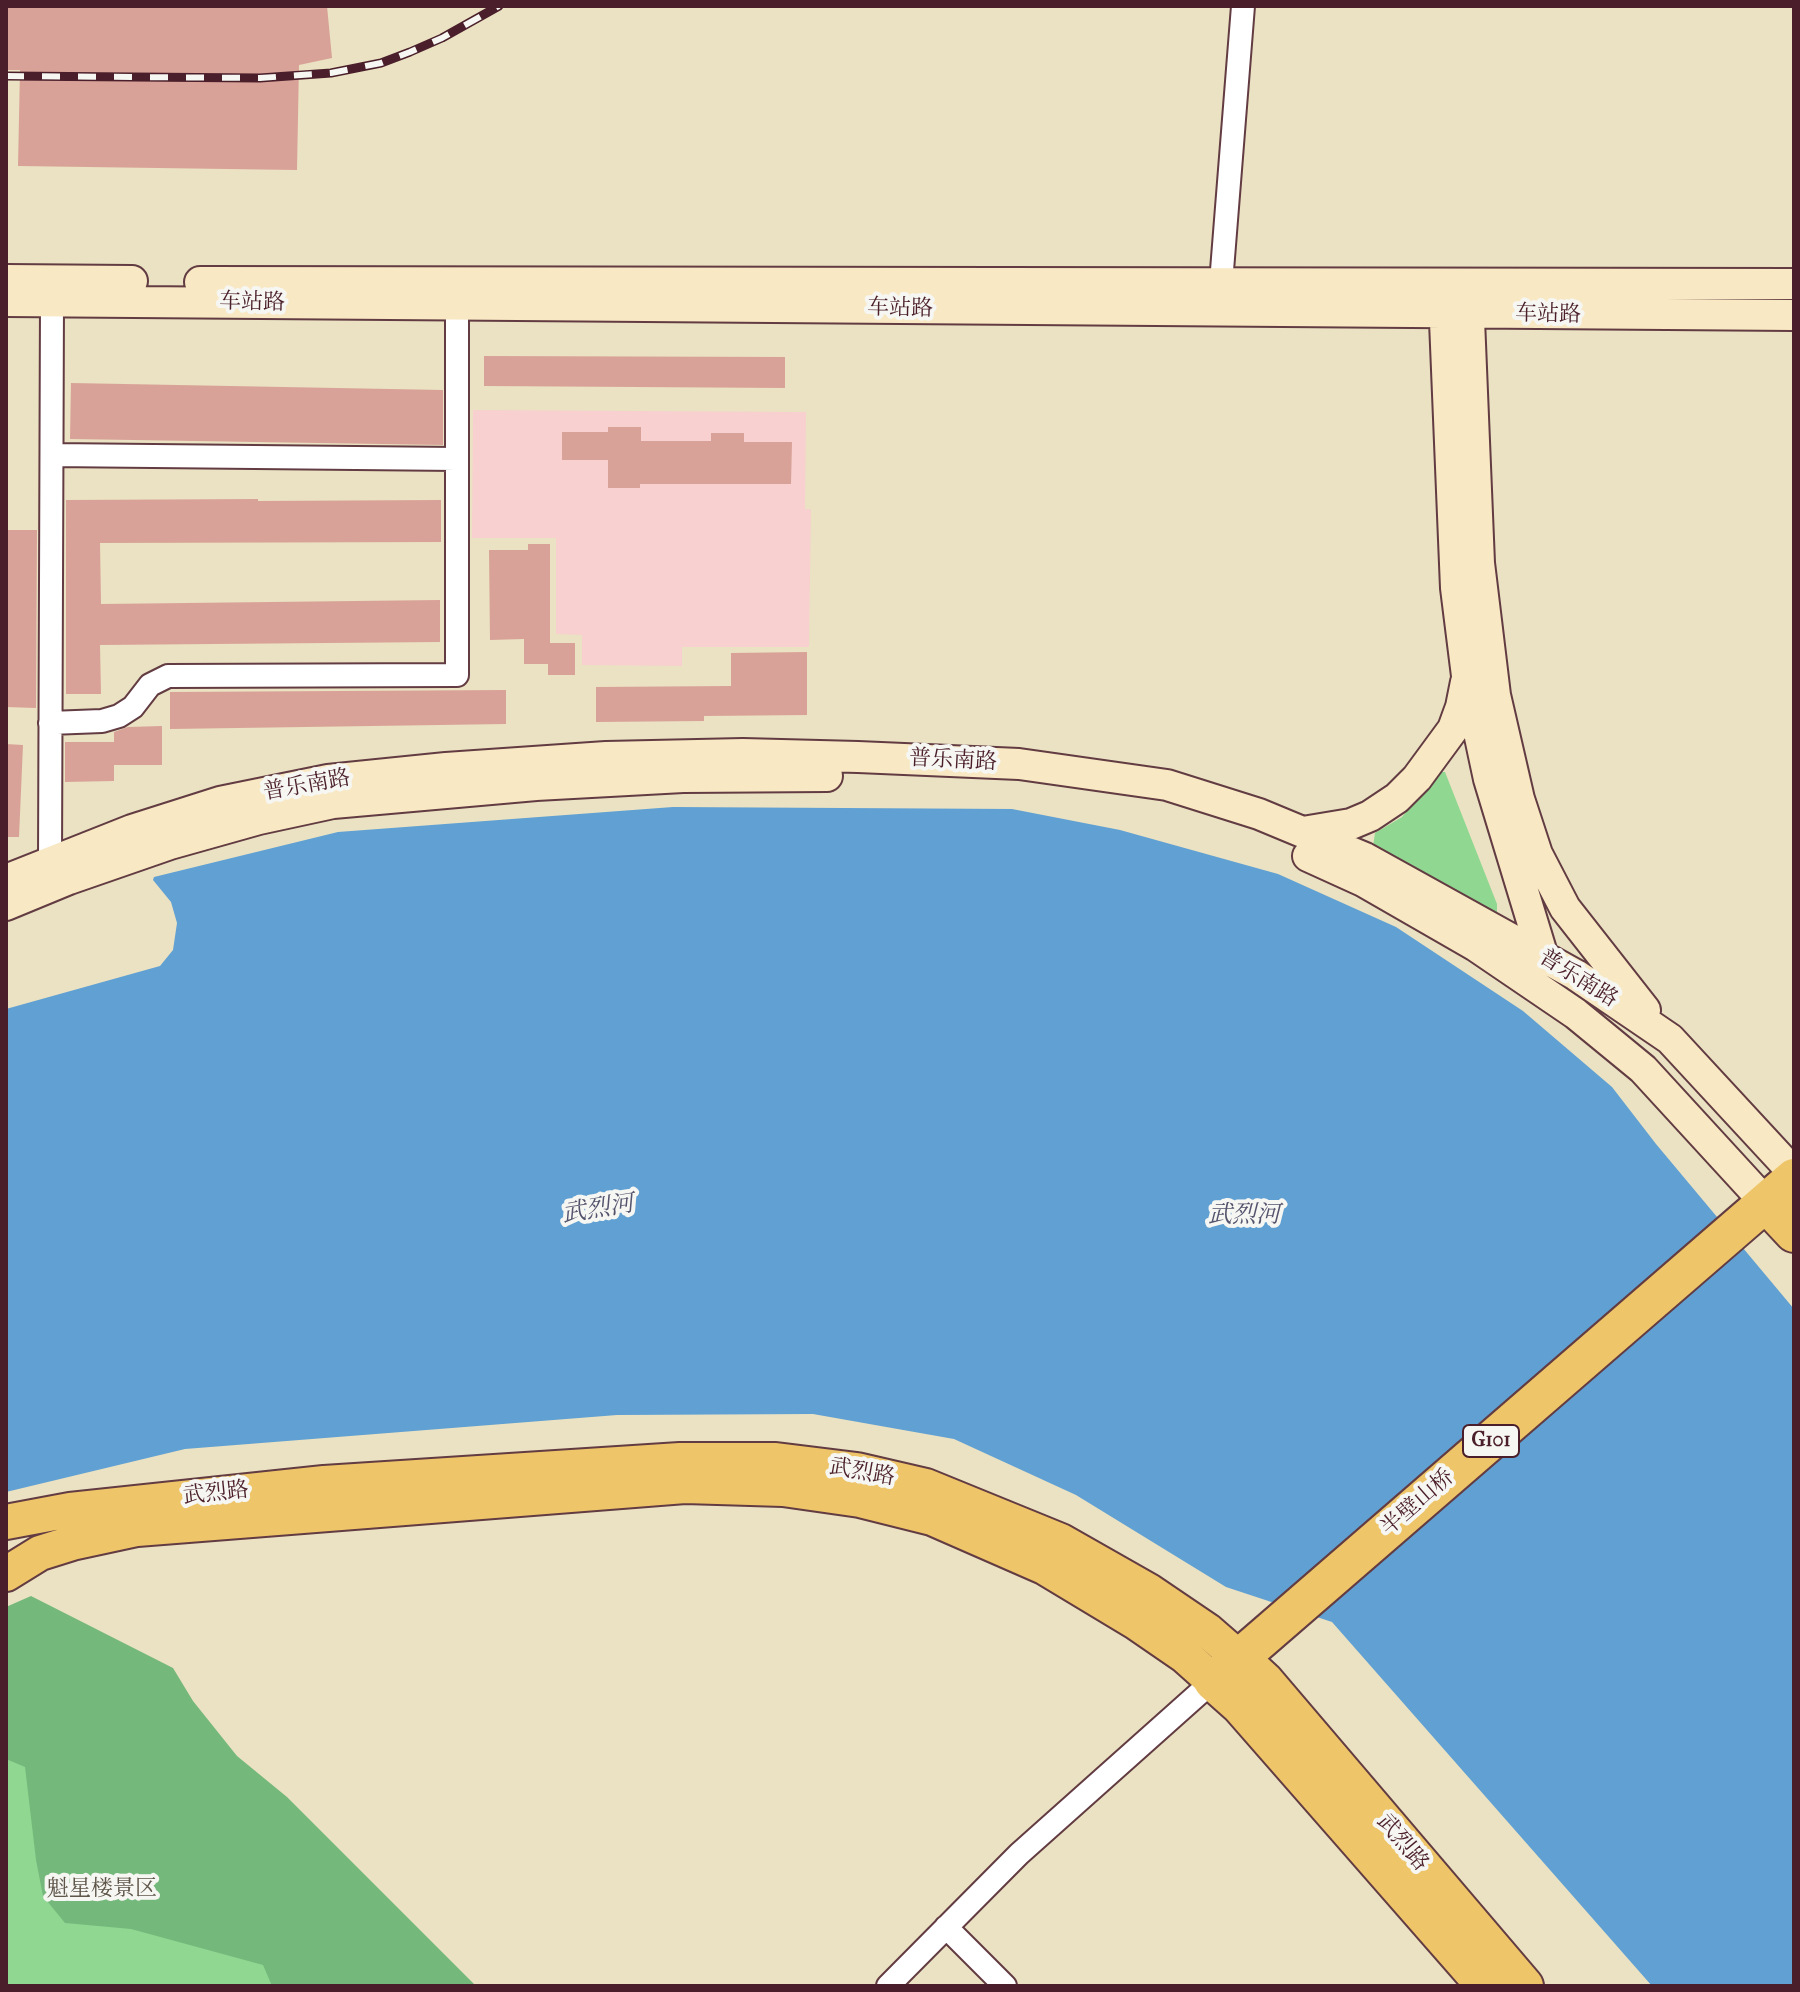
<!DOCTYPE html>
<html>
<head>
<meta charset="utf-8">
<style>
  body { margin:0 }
  #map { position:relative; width:1800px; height:1992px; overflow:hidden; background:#eae2c2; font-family:"IM FELL French Canon",serif }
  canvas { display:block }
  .frame { position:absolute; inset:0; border:8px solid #4a1f2b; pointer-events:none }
</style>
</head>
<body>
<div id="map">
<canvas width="1800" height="1992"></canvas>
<div class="frame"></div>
</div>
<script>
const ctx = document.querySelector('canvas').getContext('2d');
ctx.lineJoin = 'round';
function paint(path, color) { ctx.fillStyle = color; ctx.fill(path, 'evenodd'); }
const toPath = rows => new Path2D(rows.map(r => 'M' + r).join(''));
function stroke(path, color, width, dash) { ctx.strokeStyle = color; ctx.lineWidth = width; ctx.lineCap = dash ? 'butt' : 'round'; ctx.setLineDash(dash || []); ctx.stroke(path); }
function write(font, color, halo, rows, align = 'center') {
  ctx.font = font + ' "IM FELL French Canon","Noto Serif SC",serif'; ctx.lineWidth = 8; ctx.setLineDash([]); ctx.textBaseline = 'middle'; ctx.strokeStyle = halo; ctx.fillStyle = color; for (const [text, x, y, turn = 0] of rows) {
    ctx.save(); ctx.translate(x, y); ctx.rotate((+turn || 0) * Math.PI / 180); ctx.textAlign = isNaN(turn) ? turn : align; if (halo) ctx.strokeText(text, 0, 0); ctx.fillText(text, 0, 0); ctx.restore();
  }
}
paint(toPath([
  [473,410,806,412,805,509,811,509,809,647,682,647,682,666,582,665,582,635,556,634,556,538,472,538]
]), '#f7d0cf');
paint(toPath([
  [1438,772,1445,772,1497,904,1497,914,1373,846,1375,833,1402,817],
  [6,1706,317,1986,6,1986]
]), '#90d791');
paint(toPath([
  [31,1596,173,1668,193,1701,237,1756,287,1797,476,1986,272,1986,263,1965,131,1929,65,1923,43,1896,36,1860,25,1767,6,1759,6,1607]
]), '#74b87b');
paint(toPath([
  [673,807,1012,809,1120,830,1278,874,1396,927,1523,1011,1612,1087,1656,1144,1794,1309,1794,1986,1652,1986,1332,1622,1226,1587,1076,1495,954,1439,813,1414,617,1415,185,1449,6,1492,6,1009,160,966,173,950,177,923,171,902,153,880,154,877,338,832]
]), '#60a0d3');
paint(toPath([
  [6,6,327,6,332,58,299,65,297,170,18,166,20,70,6,70],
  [484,356,785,357,785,388,484,386],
  [71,383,443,390,443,445,70,439],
  [608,427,641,427,641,441,711,441,711,433,744,433,744,442,792,442,791,484,640,484,640,488,608,488,608,460,562,460,562,432,608,432],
  [258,499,258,501,441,500,441,542,100,543,101,604,440,600,440,642,100,645,101,694,66,694,66,500],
  [6,530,37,530,36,708,6,707],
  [528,544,550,544,550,643,575,643,575,675,548,675,548,664,524,664,524,639,490,640,489,550,528,550],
  [807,652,807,715,704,716,704,721,596,722,596,687,731,686,731,653],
  [506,690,506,724,170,729,170,692],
  [162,726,162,765,114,765,114,781,65,782,65,742,114,742,114,732,128,727],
  [6,744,23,745,19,837,6,837]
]), '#d9a298');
const street = toPath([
  [1221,283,1243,6],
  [52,455,457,459],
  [50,723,102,721,119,716,133,707,150,685,168,676,457,675,457,305],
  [50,861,52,302],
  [946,1927,1005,1986],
  [888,1986,1019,1854,1213,1681]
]);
const secondary = toPath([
  [6,280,132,281],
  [200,282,1794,284],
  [1468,295,1479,563,1495,695,1519,799,1537,854,1565,908,1645,1010],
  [1444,297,1456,588,1467,676,1489,779,1543,957],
  [6,301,1794,315],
  [1303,832,1351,824,1370,816,1397,798,1417,778,1453,729,1461,707,1466,682],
  [1308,856,1363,881,1476,946,1576,1014,1643,1069,1766,1203],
  [6,880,132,830,220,802,328,780,446,768,606,757,743,754,858,757,1019,764,1167,785,1259,814,1365,858,1576,975,1670,1039,1794,1173],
  [6,905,69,879,170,844,259,819,333,803,536,785,683,777,827,776]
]);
const primary = toPath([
  [6,1522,70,1510,324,1483,680,1460,776,1460,857,1470,926,1486,1061,1541,1149,1591,1208,1631,1239,1658],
  [6,1574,40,1553,72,1543,137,1529,685,1486,783,1489,860,1500,932,1518,1044,1567,1137,1623,1185,1656,1213,1681]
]);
const highway = toPath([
  [1766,1203,1794,1233],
  [1239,1658,1265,1682,1524,1986],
  [1486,1986,1240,1705,1213,1681,1794,1178]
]);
stroke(street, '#623c42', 26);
stroke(secondary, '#623c42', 34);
stroke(primary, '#623c42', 38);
stroke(highway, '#623c42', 42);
stroke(street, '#fff', 22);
stroke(secondary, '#f8e8c3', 30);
stroke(primary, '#eec569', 34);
stroke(highway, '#eec569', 38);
const rail = toPath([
  [6,76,260,78,331,73,381,63,410,52,442,38,499,6]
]);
stroke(rail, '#4a1f2b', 9);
stroke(rail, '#f6f6f2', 6, [18]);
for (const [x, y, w] of [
  [1491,1441,56]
]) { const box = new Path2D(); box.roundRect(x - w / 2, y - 16, w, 32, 6); ctx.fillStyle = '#f6f6f2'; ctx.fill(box); stroke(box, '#4a1f2b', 2); }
write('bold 20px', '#4a1f2b', null, [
  ["G101",1491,1441]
]);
write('22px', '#4a1f2b', '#f6f6f2', [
  ["车站路",252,303,1],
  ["车站路",900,309,1],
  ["车站路",1548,315,1],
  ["普乐南路",953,761,3],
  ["普乐南路",307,786,-10],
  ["普乐南路",1578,979,32],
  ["武烈路",862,1473,10],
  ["武烈路",216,1494,-6],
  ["半壁山桥",1418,1503,-41],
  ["武烈路",1402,1843,50]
]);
write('22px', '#5f564a', '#f6f6f2', [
  ["魁星楼景区",102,1890]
]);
write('italic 24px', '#53536e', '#f6f6f2', [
  ["武烈河",598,1210,-9],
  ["武烈河",1244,1216]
]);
</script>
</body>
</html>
